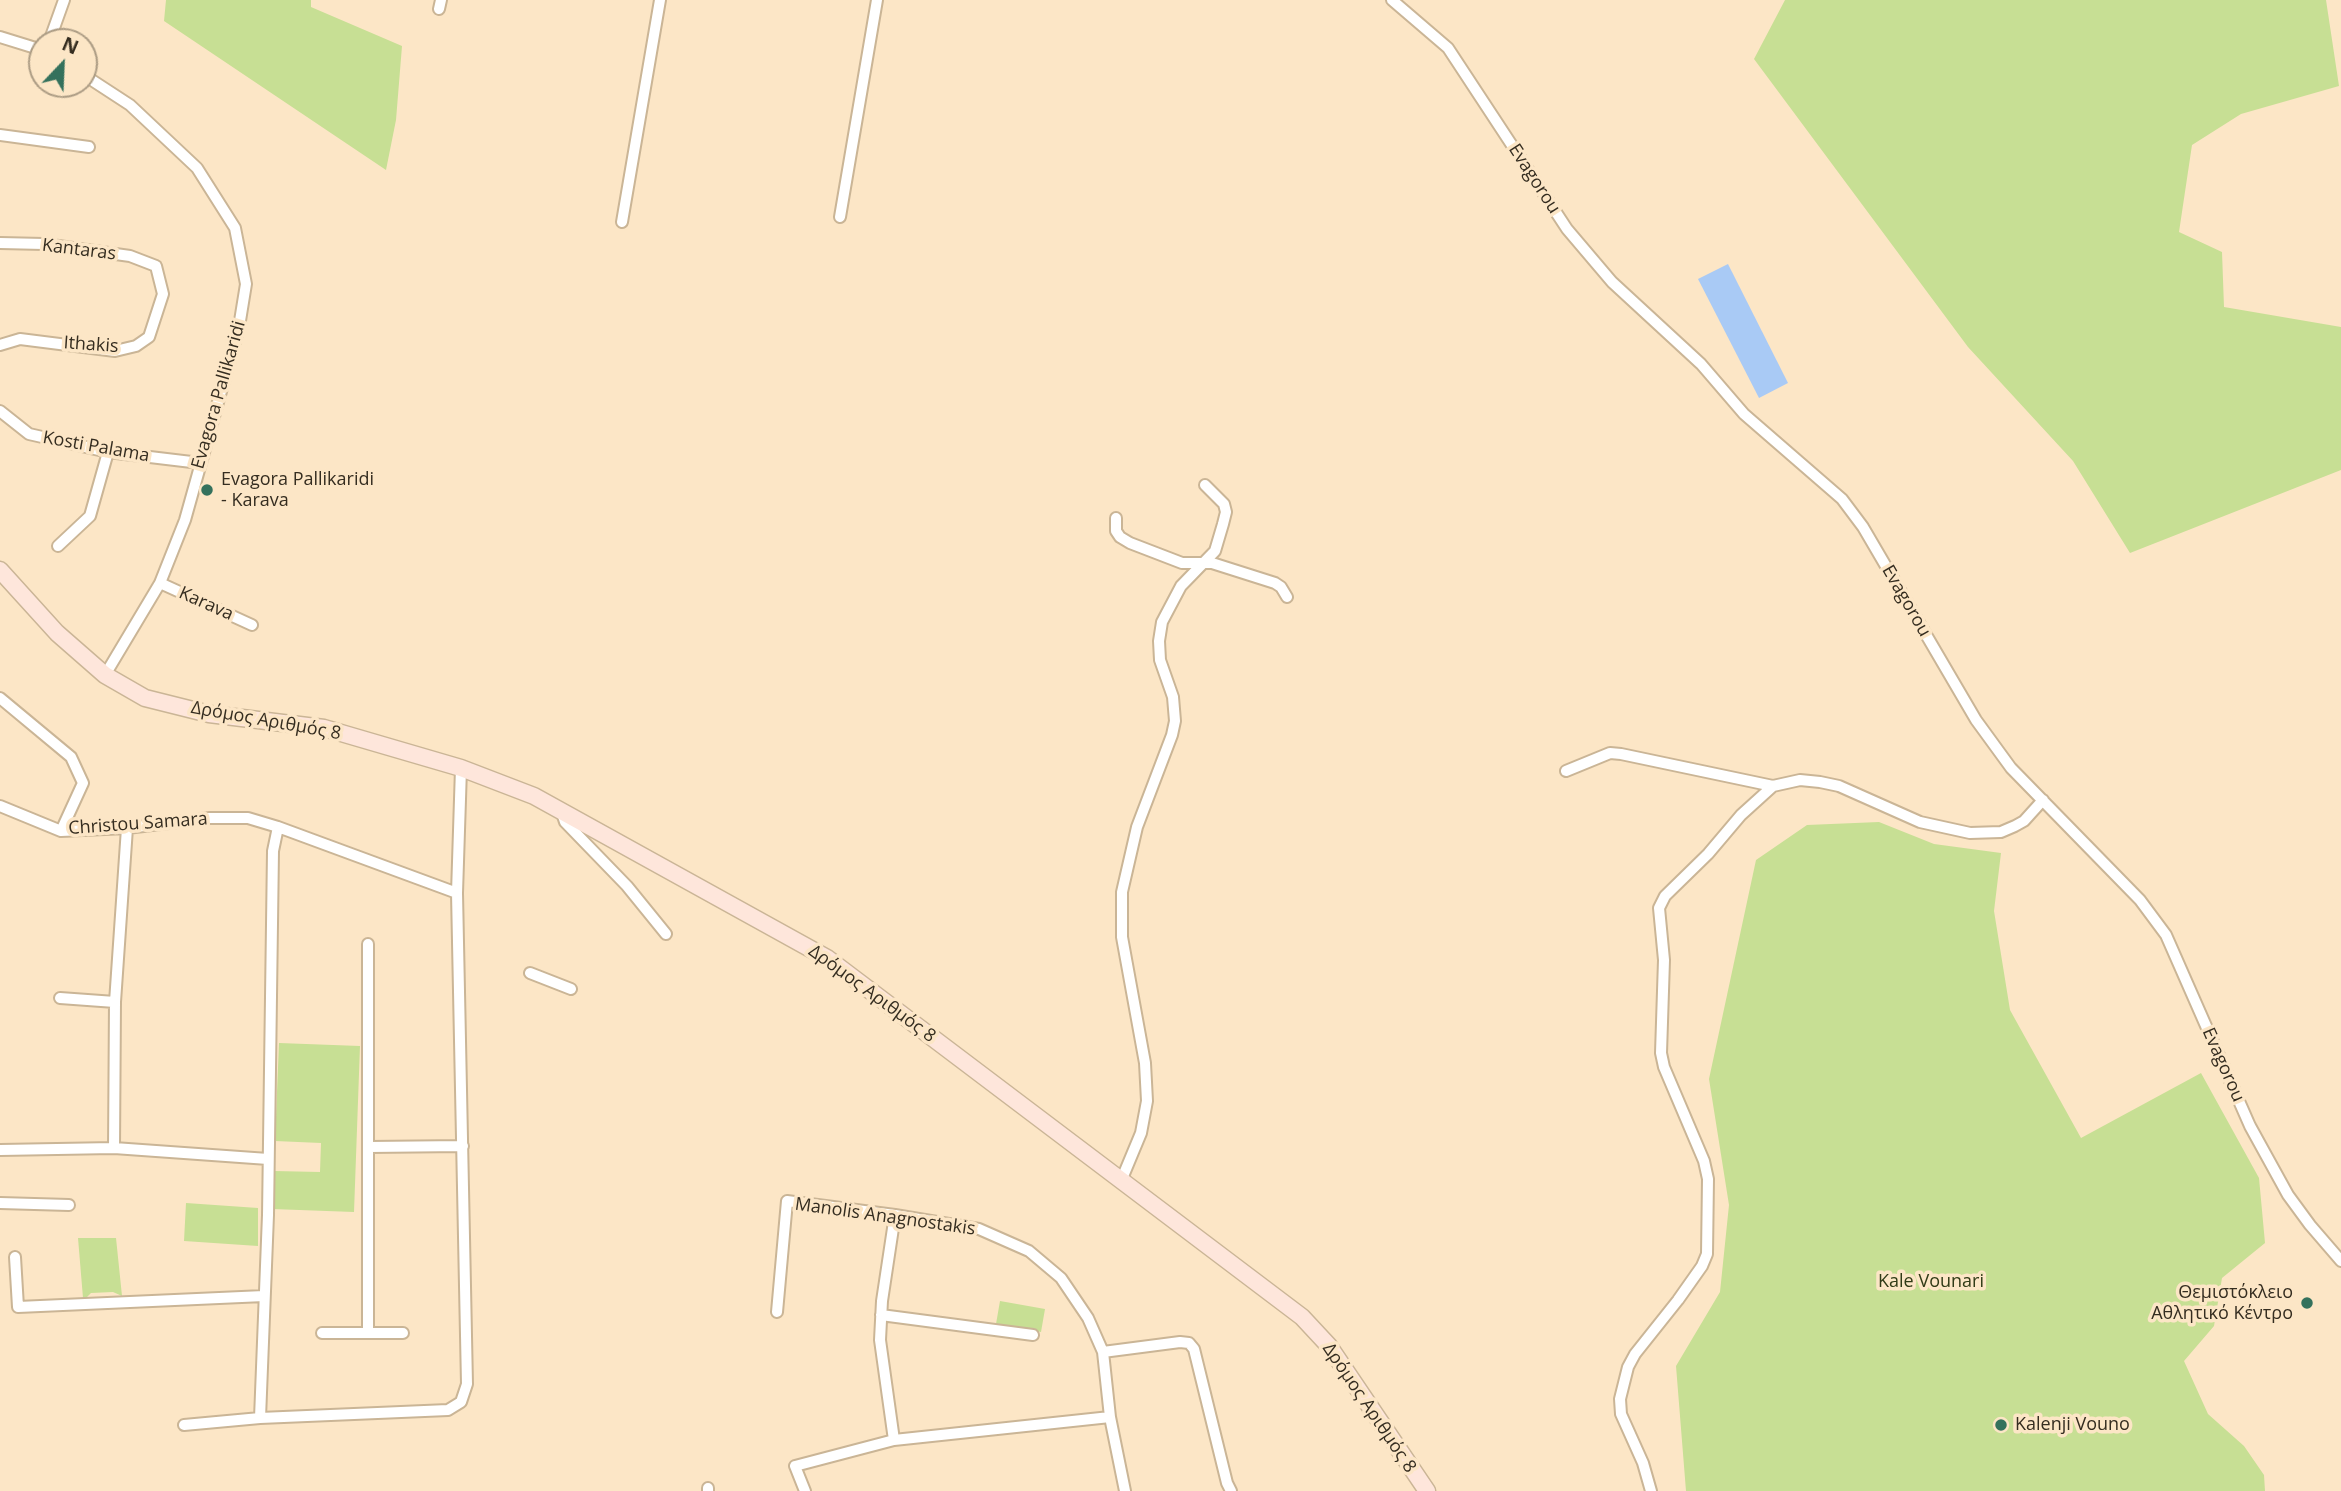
<!DOCTYPE html>
<html>
<head>
<meta charset="utf-8">
<style>
  body { margin:0 }
  #map { position:relative; width:2341px; height:1491px; overflow:hidden; background:#fce6c6; font-family:"Open Sans",sans-serif }
  canvas { display:block }
  .north { position:absolute; left:28px; top:28px; width:70px; height:70px; box-sizing:border-box; background:#fce6c6; border:2px solid #ac9c84; border-radius:50%; rotate:23deg; font-size:19px; font-weight:700; line-height:28px; text-align:center; color:#352d20 }
  .north::after { content:''; display:block; margin:auto; width:24px; height:32px; background:#34715c; clip-path:polygon(50% 0,100% 100%,50% 72%,0 100%) }
</style>
</head>
<body>
<div id="map">
<canvas width="2341" height="1491"></canvas>
<div class="north">N</div>
</div>
<script>
const ctx = document.querySelector('canvas').getContext('2d');
ctx.lineJoin = 'round';
function paint(path, color) { ctx.fillStyle = color; ctx.fill(path, 'evenodd'); }
const toPath = rows => new Path2D(rows.map(r => 'M' + r).join(''));
function stroke(path, color, width, dash) { ctx.strokeStyle = color; ctx.lineWidth = width; ctx.lineCap = dash ? 'butt' : 'round'; ctx.setLineDash(dash || []); ctx.stroke(path); }
function write(font, color, halo, rows, align = 'center') {
  ctx.font = font + ' "Open Sans",sans-serif'; ctx.lineWidth = 7; ctx.setLineDash([]); ctx.textBaseline = 'middle'; ctx.strokeStyle = halo; ctx.fillStyle = color; for (const [text, x, y, turn = 0] of rows) {
    ctx.save(); ctx.translate(x, y); ctx.rotate((+turn || 0) * Math.PI / 180); ctx.textAlign = isNaN(turn) ? turn : align; if (halo) ctx.strokeText(text, 0, 0); ctx.fillText(text, 0, 0); ctx.restore();
  }
}
paint(toPath([
  [166,0,311,0,311,7,402,46,396,120,386,170,164,21],
  [1785,0,2326,0,2339,86,2241,114,2192,145,2179,232,2222,252,2224,307,2341,327,2341,470,2130,553,2073,461,1968,347,1754,59],
  [1879,822,1934,844,2001,853,1994,911,2010,1010,2081,1138,2201,1073,2259,1178,2265,1243,2222,1278,2214,1326,2184,1361,2208,1414,2244,1446,2264,1475,2265,1491,1686,1491,1676,1366,1720,1292,1729,1205,1709,1079,1756,860,1807,825],
  [279,1043,360,1046,354,1212,272,1209,274,1171,320,1172,321,1143,275,1141],
  [186,1203,258,1208,258,1246,184,1241],
  [78,1238,116,1238,122,1296,113,1292,91,1293,86,1298,83,1298],
  [1000,1301,1045,1309,1041,1332,996,1324]
]), '#c7df94');
paint(toPath([
  [1728,264,1788,383,1759,398,1698,279]
]), '#a9caf5');
const street = toPath([
  [1392,0,1448,48,1567,229,1612,282,1701,364,1744,414,1842,499,1863,527,1976,720,2011,768,2140,900,2166,935,2250,1126,2288,1195,2310,1225,2341,1261],
  [439,9,441,0],
  [0,37,42,50],
  [49,42,64,0],
  [84,75,130,105,197,168,235,228,246,284,239,327,185,520,160,583,105,675],
  [0,135,89,147],
  [840,217,877,0],
  [622,222,660,0],
  [0,243,44,244,130,256,156,266,163,294,149,337,136,346,115,351,20,339,0,345],
  [0,411,29,434,108,452,200,463],
  [1116,518,1116,531,1120,537,1130,543,1182,563,1212,563,1275,583,1281,587,1287,597],
  [58,546,90,516,108,452],
  [160,583,252,625],
  [0,698,71,757,83,783,61,831],
  [1566,771,1610,753,1621,754,1773,786,1800,780,1820,782,1839,786,1920,822,1970,833,2001,832,2015,826,2024,821,2043,800],
  [0,806,61,831,127,828,210,818,248,818,278,827,457,893],
  [562,813,565,822,627,886,666,934],
  [368,944,368,1333],
  [530,973,571,989],
  [60,998,115,1002],
  [369,1147,463,1146],
  [114,1148,115,1002,127,828],
  [0,1150,114,1148,268,1159],
  [1121,1181,1141,1133,1147,1101,1145,1063,1122,937,1122,892,1137,827,1172,735,1175,721,1173,697,1160,660,1159,641,1162,622,1181,586,1215,551,1223,524,1226,512,1224,504,1205,485],
  [0,1203,69,1205],
  [15,1257,18,1307,264,1296],
  [777,1312,787,1201,895,1215,979,1229,1029,1251,1061,1278,1088,1318,1103,1352,1110,1417,1125,1491],
  [881,1315,1033,1335],
  [322,1333,403,1333],
  [1103,1352,1180,1342,1189,1343,1194,1349,1227,1483,1231,1491],
  [260,1418,268,1215,273,851,278,827],
  [184,1425,260,1418,448,1410,461,1402,467,1384,457,893,461,768],
  [894,1440,880,1340,882,1301,895,1215],
  [708,1488,708,1491],
  [805,1491,795,1466,894,1440,1110,1417],
  [1651,1491,1643,1463,1621,1414,1620,1399,1628,1367,1635,1354,1678,1300,1702,1266,1707,1254,1708,1179,1704,1161,1664,1067,1661,1053,1664,960,1659,908,1665,896,1708,854,1741,815,1773,786]
]);
const secondary = toPath([
  [0,570,57,633,105,675,145,698,209,714,324,728,461,768,534,796,827,958,1302,1317,1329,1346,1427,1491]
]);
stroke(street, '#cab596', 14);
stroke(secondary, '#cab596', 19);
stroke(street, '#fff', 10);
stroke(secondary, '#fee6db', 16);
for (const [x, y, r, color] of [
  [207,490,7,"#34715c"],
  [2307,1303,7,"#34715c"],
  [2001,1425,7,"#34715c"]
]) { const dot = new Path2D(); dot.arc(x, y, r, 0, 2 * Math.PI); ctx.fillStyle = color; ctx.fill(dot); stroke(dot, '#fce6c6', 2.5); }
write('18px', '#352d20', '#fce6c6', [
  ["Evagorou",1534,179,57],
  ["Kantaras",79,250,7],
  ["Ithakis",91,345,4],
  ["Evagora Pallikaridi",219,395,-74],
  ["Kosti Palama",96,447,10],
  ["Evagorou",1906,601,60],
  ["Karava",206,604,24],
  ["Δρόμος Αριθμός 8",266,721,10],
  ["Christou Samara",138,824,-4],
  ["Δρόμος Αριθμός 8",872,994,36],
  ["Evagorou",2223,1065,66],
  ["Manolis Anagnostakis",885,1217,8],
  ["Δρόμος Αριθμός 8",1369,1408,56]
]);
write('18px', '#352d20', '#fce6c6', [
  ["Evagora Pallikaridi",221,480],
  ["- Karava",221,501],
  ["Θεμιστόκλειο",2293,1293,"right"],
  ["Αθλητικό Κέντρο",2293,1314,"right"],
  ["Kalenji Vouno",2015,1425]
], 'left');
write('18px', '#313b17', '#fce6c6', [
  ["Kale Vounari",1931,1282]
]);
</script>
</body>
</html>
